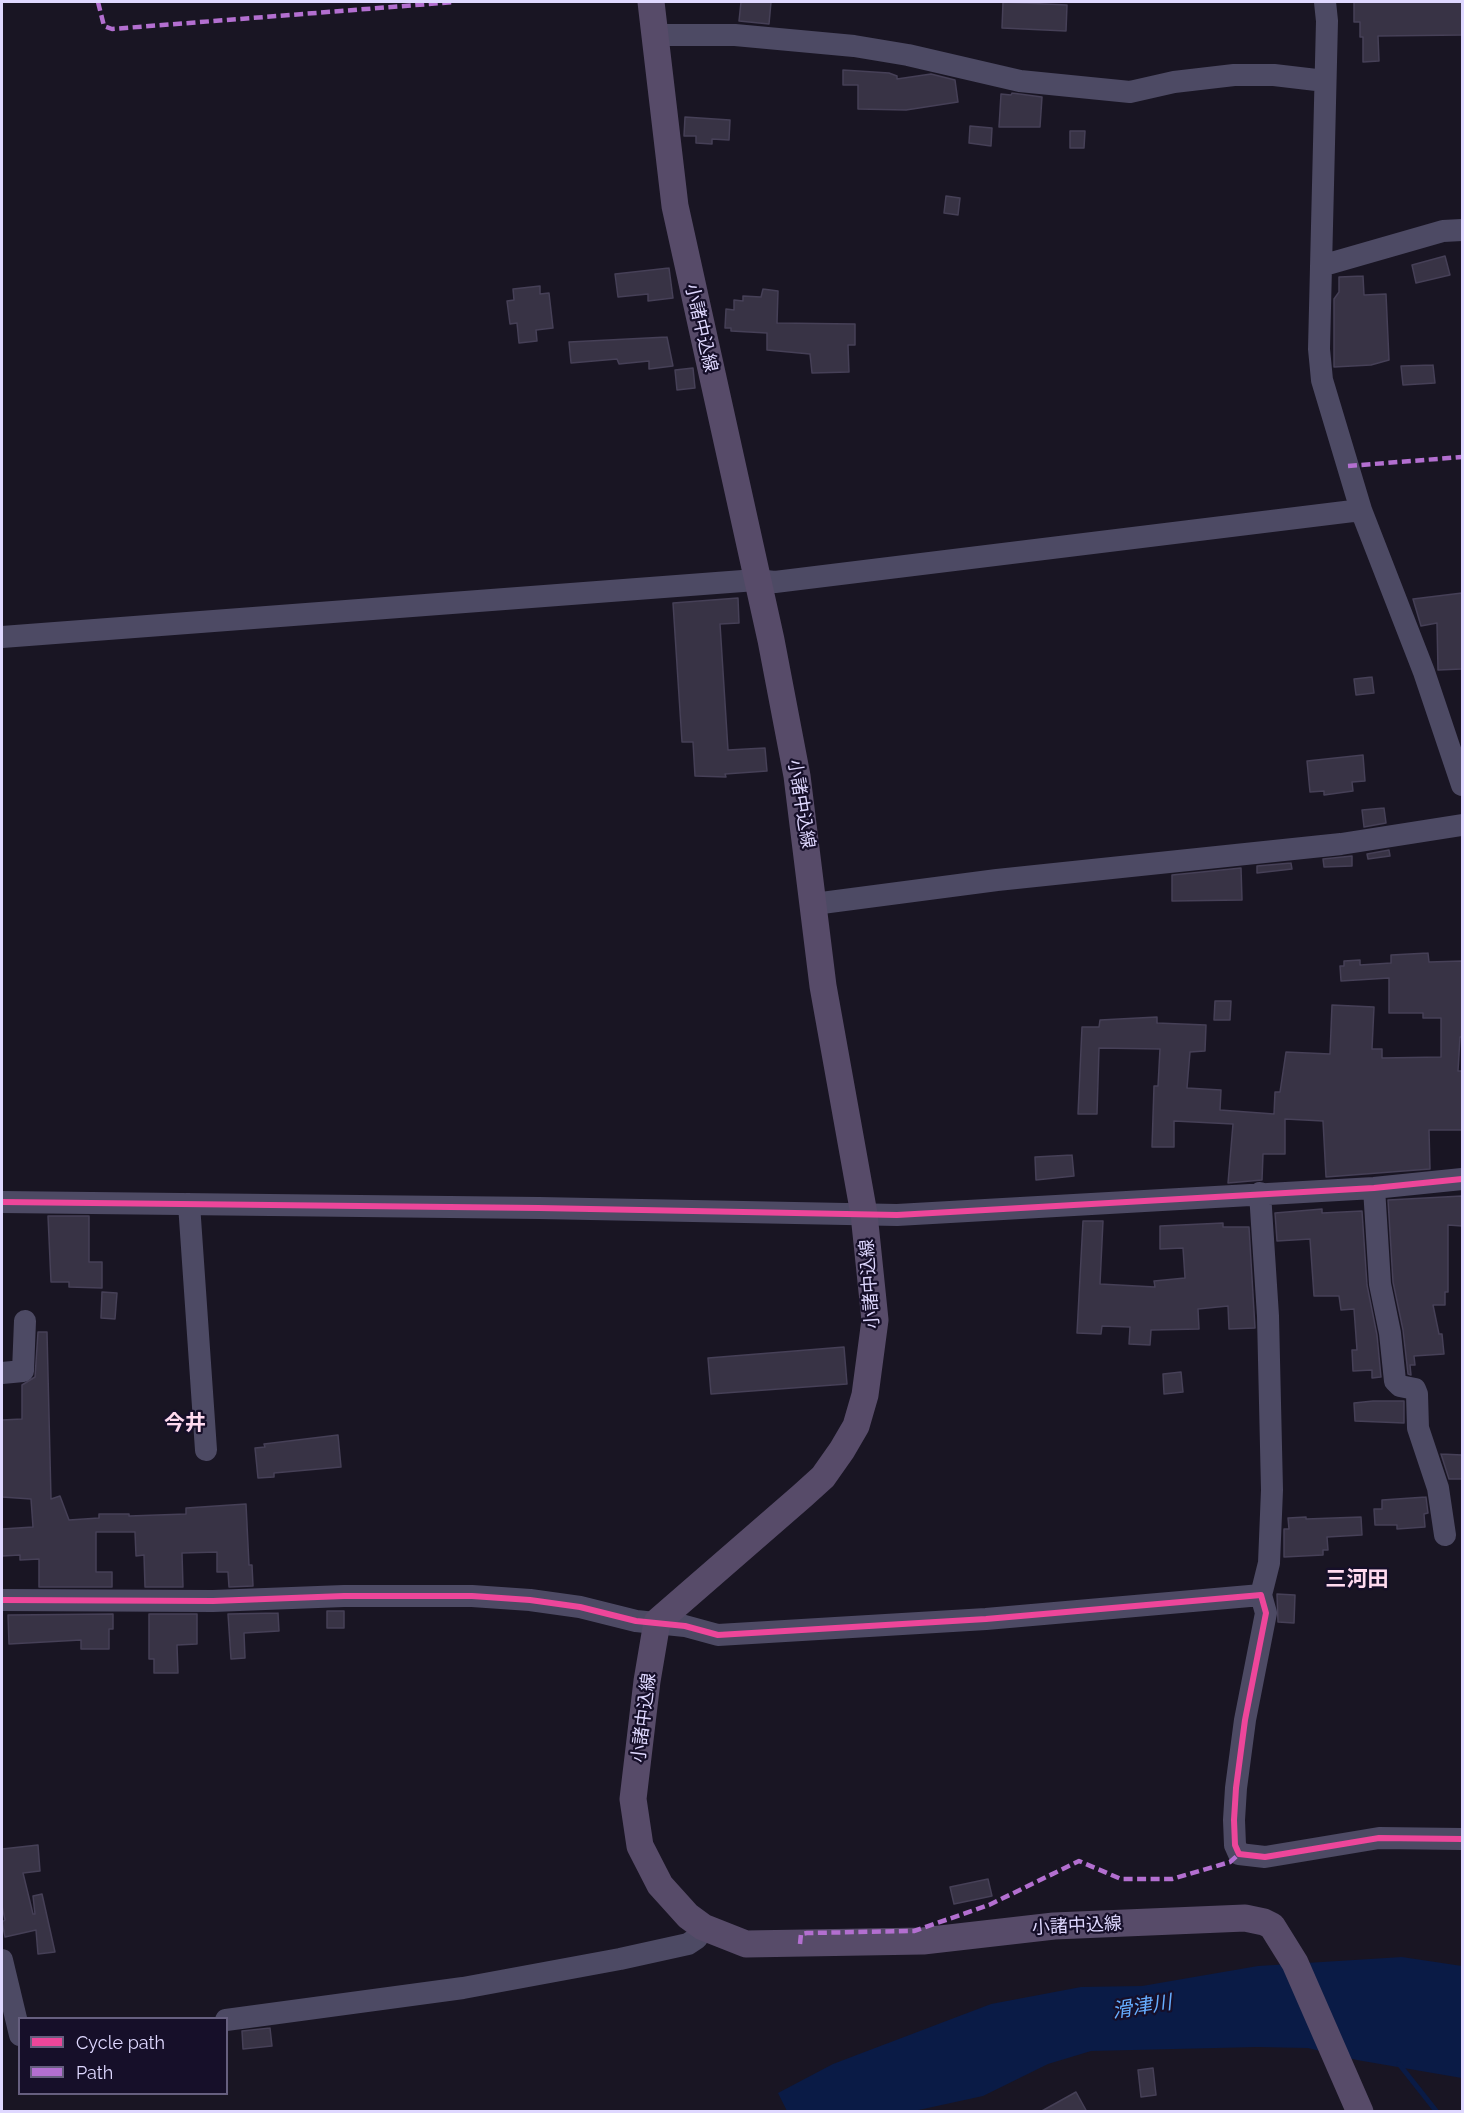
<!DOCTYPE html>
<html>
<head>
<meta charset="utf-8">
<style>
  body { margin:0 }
  #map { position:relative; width:1464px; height:2113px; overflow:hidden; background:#191523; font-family:Raleway,sans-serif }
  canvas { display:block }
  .frame { position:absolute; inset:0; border:3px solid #dfd8ff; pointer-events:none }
  .legend { position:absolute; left:18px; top:2017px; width:210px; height:78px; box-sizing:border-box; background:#160f29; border:2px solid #665f7f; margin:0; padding:8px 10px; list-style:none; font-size:18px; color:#dfd8ff }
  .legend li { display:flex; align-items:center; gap:12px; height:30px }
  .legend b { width:30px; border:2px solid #665f7f }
</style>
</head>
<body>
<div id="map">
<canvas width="1464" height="2113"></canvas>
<div class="frame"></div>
<ul class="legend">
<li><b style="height:8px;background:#ed469a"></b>Cycle path</li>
<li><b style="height:8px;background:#b36fd0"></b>Path</li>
</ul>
</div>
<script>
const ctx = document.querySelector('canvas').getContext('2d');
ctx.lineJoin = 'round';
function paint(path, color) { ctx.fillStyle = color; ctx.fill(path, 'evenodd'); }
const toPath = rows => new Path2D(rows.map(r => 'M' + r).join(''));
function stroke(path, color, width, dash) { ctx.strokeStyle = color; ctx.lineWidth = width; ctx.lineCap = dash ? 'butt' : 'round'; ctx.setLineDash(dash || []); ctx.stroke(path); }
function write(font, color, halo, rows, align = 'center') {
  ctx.font = font + ' Raleway,"Noto Sans JP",sans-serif'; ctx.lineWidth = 4.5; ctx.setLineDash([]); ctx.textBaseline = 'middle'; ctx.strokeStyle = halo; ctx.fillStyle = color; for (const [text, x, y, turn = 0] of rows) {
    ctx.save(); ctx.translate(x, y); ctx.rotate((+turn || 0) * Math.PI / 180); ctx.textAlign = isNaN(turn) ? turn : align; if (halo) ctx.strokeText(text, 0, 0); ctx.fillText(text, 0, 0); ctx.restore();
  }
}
paint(toPath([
  [1402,1957,1462,1966,1462,2078,1357,2060,1308,2048,1257,2047,1091,2051,1048,2064,983,2096,914,2111,787,2111,778,2093,833,2064,991,2004,1081,1987,1142,1986,1258,1966]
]), '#0a1b46');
stroke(toPath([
  [1399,2064,1437,2112]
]), '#0a1b46', 5);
const building = toPath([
  [741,2,771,2,769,24,739,21,741,2],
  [1003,2,1067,5,1066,31,1002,28,1003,2],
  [1354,2,1462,2,1462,35,1378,36,1379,61,1363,62,1363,37,1360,37,1360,22,1354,22,1354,2],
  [843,70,889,73,897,76,897,79,931,74,955,80,958,102,906,110,858,109,858,85,843,85,843,70],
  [1012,93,1042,97,1040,127,999,127,1001,94,1011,95,1012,93],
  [685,117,730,120,729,140,712,139,712,144,696,143,696,136,684,136,685,117],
  [970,126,992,128,991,146,969,143,970,126],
  [1070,131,1085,131,1084,148,1070,148,1070,131],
  [946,196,960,198,958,215,944,213,946,196],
  [1445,256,1450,275,1416,283,1412,265,1445,256],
  [669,268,673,298,648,301,648,294,618,297,615,274,669,268],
  [1363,276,1364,295,1386,294,1389,360,1371,365,1334,367,1334,299,1339,292,1339,277,1363,276],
  [540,286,540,294,549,293,553,328,536,330,537,341,519,343,517,323,510,324,507,301,514,300,513,289,540,286],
  [763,289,778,291,777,323,855,324,855,345,848,345,849,372,812,373,810,354,767,350,767,333,731,331,731,328,725,328,726,309,734,310,734,300,743,301,743,296,761,297,763,289],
  [667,337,673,366,649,369,649,361,619,364,617,359,571,363,569,342,667,337],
  [1433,365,1435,383,1403,385,1401,366,1433,365],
  [693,368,695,388,677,390,675,370,693,368],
  [1462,593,1462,669,1438,670,1437,623,1421,626,1413,599,1462,593],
  [738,598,739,623,720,624,728,750,765,748,767,771,725,774,726,777,695,776,693,742,682,742,673,603,738,598],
  [1372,677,1374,693,1356,695,1354,679,1372,677],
  [1363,755,1365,781,1352,782,1353,791,1324,795,1324,791,1310,792,1307,761,1363,755],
  [1384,808,1386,823,1364,827,1362,810,1384,808],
  [1389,850,1390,856,1368,859,1367,854,1389,850],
  [1352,856,1352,866,1324,867,1323,859,1352,856],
  [1291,863,1292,869,1257,873,1257,866,1291,863],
  [1241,868,1242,900,1172,901,1172,875,1241,868],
  [1428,953,1429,962,1462,961,1462,1037,1460,1037,1458,1071,1462,1071,1462,1130,1429,1130,1430,1169,1326,1177,1323,1121,1285,1119,1285,1154,1263,1154,1262,1180,1228,1183,1233,1124,1174,1121,1174,1147,1152,1147,1154,1086,1158,1086,1160,1049,1099,1048,1097,1114,1078,1114,1082,1027,1099,1027,1100,1020,1157,1017,1157,1023,1206,1025,1205,1051,1190,1052,1187,1088,1221,1090,1220,1110,1274,1114,1275,1092,1280,1092,1286,1052,1330,1054,1332,1005,1374,1007,1372,1049,1382,1049,1382,1058,1441,1057,1441,1018,1423,1018,1423,1013,1389,1013,1389,978,1341,981,1340,966,1344,966,1344,961,1360,960,1360,965,1391,963,1391,955,1428,953],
  [1215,1001,1231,1001,1230,1020,1214,1020,1215,1001],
  [1072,1155,1074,1176,1036,1180,1035,1157,1072,1155],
  [1462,1196,1462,1226,1448,1225,1448,1292,1445,1292,1445,1305,1433,1305,1439,1334,1442,1334,1444,1354,1414,1356,1415,1365,1410,1365,1411,1375,1408,1374,1403,1330,1393,1282,1388,1200,1462,1196],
  [1322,1209,1322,1213,1362,1211,1367,1285,1377,1335,1381,1377,1372,1378,1372,1370,1353,1371,1352,1350,1357,1350,1354,1309,1341,1310,1339,1296,1314,1296,1310,1239,1277,1241,1275,1213,1322,1209],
  [48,1216,89,1216,89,1262,102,1262,102,1288,69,1287,69,1282,51,1282,48,1216],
  [1083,1221,1103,1221,1100,1284,1155,1287,1154,1281,1185,1278,1183,1248,1160,1249,1160,1226,1223,1223,1223,1227,1249,1227,1255,1328,1229,1329,1228,1306,1198,1309,1199,1329,1151,1330,1150,1345,1129,1344,1130,1327,1102,1326,1101,1334,1077,1333,1083,1221],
  [102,1292,117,1293,115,1319,101,1318,102,1292],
  [38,1332,47,1332,51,1499,60,1496,69,1520,99,1518,99,1514,129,1514,129,1516,186,1514,186,1508,246,1504,249,1565,252,1565,253,1586,229,1587,228,1572,217,1572,217,1552,182,1553,183,1587,145,1587,144,1555,136,1556,135,1532,96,1532,96,1572,112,1572,112,1587,39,1587,39,1559,20,1560,20,1555,2,1556,2,1529,33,1527,31,1499,2,1497,2,1420,22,1419,22,1385,35,1377,38,1332],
  [844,1347,847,1384,711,1394,708,1358,844,1347],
  [1181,1372,1183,1392,1164,1394,1163,1374,1181,1372],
  [1373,1401,1404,1401,1404,1423,1355,1421,1354,1403,1373,1401],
  [338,1435,341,1467,274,1473,274,1477,258,1478,255,1448,265,1447,264,1444,338,1435],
  [1441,1454,1462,1455,1462,1479,1449,1479,1441,1454],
  [1426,1497,1428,1513,1424,1514,1425,1527,1397,1529,1397,1525,1375,1525,1374,1509,1382,1509,1382,1500,1426,1497],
  [1306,1517,1306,1519,1361,1517,1362,1535,1327,1537,1328,1550,1323,1550,1323,1555,1284,1557,1284,1529,1289,1529,1288,1518,1306,1517],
  [1277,1594,1295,1595,1294,1623,1278,1622,1277,1594],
  [327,1611,344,1611,344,1628,327,1628,327,1611],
  [278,1613,279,1631,244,1633,245,1658,231,1659,228,1614,278,1613],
  [113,1614,113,1629,109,1629,109,1649,81,1649,81,1640,9,1644,8,1615,113,1614],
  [149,1614,197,1614,197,1644,177,1645,178,1673,154,1673,154,1659,149,1659,149,1614],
  [38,1845,40,1871,23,1873,33,1914,35,1914,33,1896,42,1894,55,1952,38,1954,36,1930,5,1937,2,1922,5,1920,2,1906,2,1849,38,1845],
  [988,1879,992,1896,954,1904,950,1887,988,1879],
  [270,2028,272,2046,243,2049,242,2031,270,2028],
  [1153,2068,1156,2095,1141,2097,1138,2070,1153,2068],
  [1076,2092,1087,2112,1040,2112,1076,2092]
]);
paint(building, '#383345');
stroke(building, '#464057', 1.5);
stroke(toPath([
  [1325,2,1327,21,1319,349,1322,380,1361,510,1424,672,1462,785],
  [654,35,735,35,854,46,908,55,1020,81,1130,92,1174,82,1234,75,1274,75,1325,81],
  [1321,266,1443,231,1462,230],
  [2,637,756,580,775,582,1361,510],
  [814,904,997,880,1341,844,1462,825],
  [1374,1188,1380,1284,1390,1333,1395,1381,1400,1386,1415,1389,1417,1394,1418,1428,1438,1488,1445,1535],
  [1260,1193,1268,1316,1272,1490,1269,1563,1261,1595],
  [2,1202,539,1208,897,1215,1374,1188,1462,1179],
  [189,1204,206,1450],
  [2,1373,23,1371,25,1321],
  [2,1600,213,1601,344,1596,472,1596,530,1600,580,1607,636,1621,685,1626,718,1635,986,1619,1261,1595,1266,1613,1245,1720,1236,1788,1234,1820,1235,1845,1239,1854,1265,1857,1379,1838,1462,1839],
  [2,1960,20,2035],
  [226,2020,463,1988,620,1959,688,1944,697,1938,703,1927]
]), '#4d4a64', 22);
stroke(toPath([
  [651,2,675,206,771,640,797,776,823,986,864,1214,875,1320,865,1395,856,1426,842,1450,823,1477,802,1496,657,1622,647,1681,633,1799,640,1846,660,1885,688,1916,703,1927,746,1944,923,1941,1054,1926,1245,1918,1264,1922,1272,1926,1295,1963,1360,2112]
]), '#574b69', 27);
stroke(toPath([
  [98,2,104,26,112,29,455,2],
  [1348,466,1462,457],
  [800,1944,801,1934,807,1933,914,1931,989,1905,1079,1861,1121,1879,1172,1879,1230,1862,1239,1854]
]), '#b36fd0', 4.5, [9, 4.5]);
stroke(toPath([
  [2,1202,539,1208,897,1215,1374,1188,1462,1179],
  [2,1600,213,1601,344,1596,472,1596,530,1600,580,1607,636,1621,685,1626,718,1635,986,1619,1261,1595,1266,1613,1245,1720,1236,1788,1234,1820,1235,1845,1239,1854,1265,1857,1379,1838,1462,1839]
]), '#ed469a', 6);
write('18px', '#dfd8ff', '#160f29', [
  ["小諸中込線",701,328,77],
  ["小諸中込線",801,804,81],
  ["小諸中込線",870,1284,-94],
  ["小諸中込線",644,1718,-83],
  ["小諸中込線",1077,1926,-3]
]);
write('italic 20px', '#66adff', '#160f29', [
  ["滑津川",1142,2007,-9]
]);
write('bold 21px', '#ffdaef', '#160f29', [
  ["今井",185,1424],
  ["三河田",1357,1580]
]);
</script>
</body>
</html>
